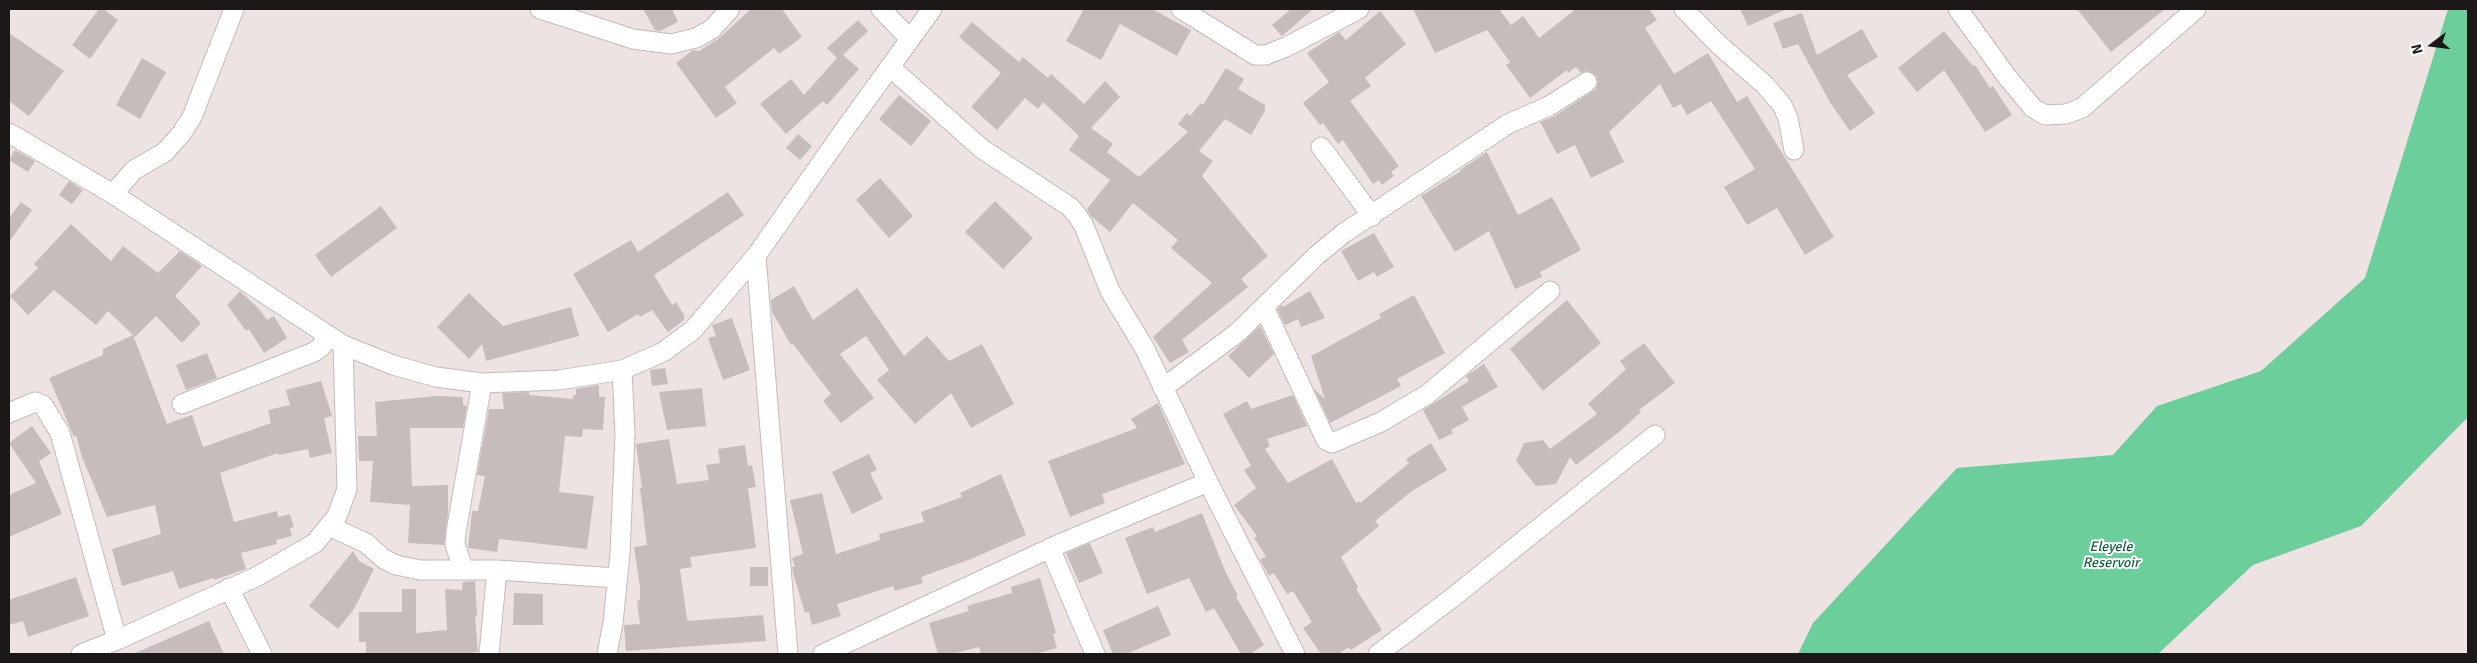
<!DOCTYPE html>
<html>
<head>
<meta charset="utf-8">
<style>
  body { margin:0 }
  #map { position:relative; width:2477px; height:663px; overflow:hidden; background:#eee3e3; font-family:Signika,sans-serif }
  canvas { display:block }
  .frame { position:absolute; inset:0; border:10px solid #1c1818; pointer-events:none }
  .north { position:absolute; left:2407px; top:20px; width:50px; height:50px; -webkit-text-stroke:4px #fff; paint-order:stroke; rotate:255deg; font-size:14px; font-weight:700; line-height:20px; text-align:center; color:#1c1818 }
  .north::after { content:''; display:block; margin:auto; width:18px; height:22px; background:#1c1818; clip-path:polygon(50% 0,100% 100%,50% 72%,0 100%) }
</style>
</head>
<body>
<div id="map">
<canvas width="2477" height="663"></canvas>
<div class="frame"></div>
<div class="north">N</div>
</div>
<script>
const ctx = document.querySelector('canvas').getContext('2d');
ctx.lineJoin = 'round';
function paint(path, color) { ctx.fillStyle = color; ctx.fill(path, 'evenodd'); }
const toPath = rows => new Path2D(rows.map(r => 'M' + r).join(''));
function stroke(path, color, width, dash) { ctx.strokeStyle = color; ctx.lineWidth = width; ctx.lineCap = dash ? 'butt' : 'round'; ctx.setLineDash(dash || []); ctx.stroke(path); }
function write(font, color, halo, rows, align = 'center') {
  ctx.font = font + ' Signika,sans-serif'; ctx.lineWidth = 4; ctx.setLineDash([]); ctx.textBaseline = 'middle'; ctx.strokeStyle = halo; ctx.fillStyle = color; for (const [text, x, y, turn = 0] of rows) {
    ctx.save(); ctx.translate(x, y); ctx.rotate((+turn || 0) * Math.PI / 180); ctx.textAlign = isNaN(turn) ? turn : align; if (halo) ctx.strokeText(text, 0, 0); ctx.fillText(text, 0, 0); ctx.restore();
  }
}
paint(toPath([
  [2448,9,2468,9,2468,417,2361,526,2253,565,2158,654,1798,654,1813,623,1957,468,2113,455,2157,406,2261,371,2365,278]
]), '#6cce9a');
paint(toPath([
  [99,9,103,9,118,20,90,59,72,45],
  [643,9,672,9,678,22,660,31,655,30],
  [751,9,782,9,802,37,779,54,774,48,725,87,737,103,716,118,676,63,693,50,699,51,718,39],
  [1084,9,1152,9,1191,30,1177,56,1120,24,1101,60,1066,41],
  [1291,9,1313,9,1282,36,1272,25],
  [1413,9,1499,9,1511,25,1523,16,1539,38,1576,9,1649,9,1657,20,1645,28,1674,74,1708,53,1737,102,1747,96,1834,237,1805,255,1777,208,1747,225,1724,187,1755,169,1711,101,1687,115,1681,104,1673,108,1660,84,1609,132,1624,162,1591,178,1575,145,1557,154,1540,122,1555,116,1596,89,1598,82,1596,76,1587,71,1581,73,1576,67,1568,73,1567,70,1530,98,1506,65,1510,62,1487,30,1435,53],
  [1740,9,1787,9,1748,26],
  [2077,9,2165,9,2111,52],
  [1380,11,1406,44,1365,78,1371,86,1350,101,1399,166,1391,172,1394,176,1382,185,1379,180,1373,184,1343,140,1338,144,1323,123,1320,125,1303,103,1329,82,1307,53,1339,32,1346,40],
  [1802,13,1817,55,1862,29,1878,57,1847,75,1875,113,1850,131,1831,104,1798,44,1783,49,1773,23],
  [858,20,868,31,843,55,859,69,827,105,823,101,786,134,760,104,791,79,804,95,837,58,827,48],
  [972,22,1019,62,1023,57,1048,78,1051,74,1084,104,1105,81,1120,97,1091,128,1113,144,1107,152,1139,177,1188,132,1178,124,1187,113,1190,116,1201,103,1203,105,1226,68,1244,79,1238,89,1265,105,1265,111,1251,135,1225,119,1199,151,1213,161,1202,176,1268,256,1241,279,1248,287,1182,340,1189,352,1170,363,1153,337,1212,283,1171,248,1178,240,1133,203,1110,232,1091,216,1087,209,1110,180,1069,150,1079,136,1043,102,1038,109,1025,98,997,130,971,107,1001,73,959,37],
  [1944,31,1973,66,1975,65,1990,88,1993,86,2012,115,1985,132,1944,70,1917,92,1898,68],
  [9,33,64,71,29,116,9,101],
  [142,58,166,72,140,119,116,105],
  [899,95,931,121,911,146,879,119],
  [798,134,812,146,800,160,786,148],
  [15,150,35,161,28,172,9,160],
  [1487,152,1518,215,1552,197,1581,250,1540,272,1542,277,1515,289,1489,231,1455,252,1421,196,1461,171,1460,170],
  [880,178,913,216,889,238,856,200],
  [69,181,83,190,72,204,59,195],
  [728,192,744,215,654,275,672,305,676,302,684,315,684,320,668,332,652,310,640,317,638,314,608,332,573,274,631,240,638,252],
  [995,201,1033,238,1003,269,965,232],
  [21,202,32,210,9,242,9,218],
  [381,206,397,228,331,277,315,255],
  [71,224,111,261,123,246,158,273,180,251,202,266,175,296,201,323,182,343,156,316,135,337,108,311,96,325,54,290,28,315,10,296,38,268,34,264],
  [1374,233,1394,267,1377,277,1374,272,1358,281,1341,251],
  [794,286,813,320,857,288,904,356,927,336,949,361,982,344,1014,404,971,428,951,393,915,424,877,380,889,370,866,336,840,354,874,398,841,423,823,401,831,394,793,344,791,345,772,312,771,300],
  [240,291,260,310,267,320,274,316,287,338,264,353,249,329,246,331,227,305],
  [1310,291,1325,318,1301,327,1298,319,1285,325,1277,309,1282,305,1283,307],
  [469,293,503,326,571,307,579,336,486,361,482,344,469,359,437,327],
  [1414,295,1445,353,1397,379,1401,386,1330,423,1314,389,1325,399,1311,356,1381,318,1379,314],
  [1567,300,1601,343,1543,391,1510,349],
  [732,318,750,370,723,380,708,338,716,336,712,325],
  [1260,326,1274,354,1249,378,1228,356],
  [133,335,167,424,192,415,203,447,271,423,268,410,290,405,286,390,321,381,332,416,324,418,332,453,310,458,308,449,279,455,278,453,220,473,234,522,277,511,278,517,290,514,294,527,290,528,292,536,276,540,277,544,241,553,246,569,214,580,213,578,179,589,173,571,122,586,112,549,161,534,155,505,107,517,82,457,76,435,74,437,49,378,103,355,103,349],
  [1644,343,1675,383,1639,410,1641,412,1619,432,1576,465,1570,457,1556,484,1536,486,1516,461,1524,443,1543,440,1550,449,1597,414,1588,404,1626,369,1620,361],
  [207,353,217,378,186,390,176,365],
  [1484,364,1498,387,1462,407,1469,420,1451,430,1453,433,1439,440,1423,410,1469,381,1466,376],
  [665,368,668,384,652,386,650,370],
  [599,385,599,397,605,397,603,430,583,429,582,437,565,436,559,492,594,496,587,549,499,539,497,552,468,548,472,511,478,511,485,476,477,475,489,409,504,409,502,393,529,392,529,395,573,399,573,395,576,395,576,389],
  [702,388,706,426,667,430,659,392],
  [1293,395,1307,426,1267,439,1270,446,1265,449,1288,483,1332,459,1356,503,1359,501,1360,503,1409,463,1406,459,1431,443,1447,470,1412,491,1375,521,1379,526,1341,557,1358,587,1356,589,1382,630,1351,650,1349,647,1338,654,1321,654,1303,628,1312,622,1293,591,1287,594,1274,573,1269,576,1260,560,1266,556,1254,538,1257,536,1234,505,1256,488,1244,470,1251,466,1223,414,1247,401,1251,409],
  [436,396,463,397,463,405,467,406,463,428,410,428,412,486,448,485,448,513,444,545,408,543,410,505,370,502,373,461,359,461,358,436,377,436,375,402],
  [1158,403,1185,464,1102,494,1105,503,1070,517,1048,461,1137,428,1131,419],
  [32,426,51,453,39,461,62,514,9,537,9,495,36,483,9,443],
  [669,439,677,484,709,480,706,465,720,463,718,449,745,445,748,466,752,465,756,487,748,488,756,548,690,557,692,567,680,569,687,619,689,621,763,615,766,641,626,651,624,625,640,624,637,601,640,600,640,587,634,547,647,545,640,488,642,488,636,444],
  [869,454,877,470,870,473,883,499,852,514,832,472],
  [1001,474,1026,535,971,559,921,577,923,583,895,591,893,586,837,604,841,616,812,625,809,612,805,613,793,573,792,567,795,567,792,558,803,554,790,500,822,493,836,554,880,540,879,534,924,522,921,512,962,497,960,493],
  [1202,513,1226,573,1238,596,1236,597,1264,645,1250,654,1241,654,1214,608,1206,612,1189,578,1147,594,1125,538,1153,527,1155,532],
  [1090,543,1103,573,1079,583,1066,553],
  [353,551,359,561,374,569,354,609,338,629,309,606],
  [750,567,768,567,768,586,750,586],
  [76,577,89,616,28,637,23,621,9,625,9,600],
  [1040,578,1056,633,1053,634,1057,648,1035,654,981,654,979,647,951,654,938,654,929,623,969,611,967,606,1012,593,1011,587],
  [475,581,477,616,475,616,478,652,473,652,473,654,366,654,366,642,359,642,359,612,402,612,402,589,416,589,416,633,447,630,445,589,462,590,463,582],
  [514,593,543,594,543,625,513,625],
  [1158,606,1171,635,1126,654,1113,654,1103,630],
  [209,621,224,654,133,654]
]), '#c7bcbc');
const minor = toPath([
  [540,9,633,39,671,44,696,38,712,29,730,9],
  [881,9,910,39],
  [1181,9,1255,55,1266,55,1286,47,1359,9],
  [1684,9,1718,44,1765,85,1782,105,1788,118,1794,150],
  [1958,9,2008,78,2033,108,2045,115,2066,114,2082,108,2196,9],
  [890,67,982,149,1070,207,1077,215,1084,226,1110,291,1145,349,1208,482,1295,654],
  [9,133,113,194,343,345,393,365,436,377,482,383,559,380,622,370,663,352,693,330,756,256,845,129,932,9],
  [1321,147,1372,216],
  [113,194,134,170,165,152,181,134,192,117,234,9],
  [756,256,788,654],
  [1264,307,1326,440,1332,443,1381,422,1428,394,1550,291],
  [1163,388,1237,333,1317,255,1344,233,1508,124,1549,106,1587,82],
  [182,404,314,352,321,347,328,335],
  [9,413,35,402,43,405,60,433,117,640],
  [329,526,366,543,384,559,396,565,420,570,497,570,617,578],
  [1050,548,1095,654],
  [464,570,455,545,456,532,482,383],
  [229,588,262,654],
  [81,654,117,640,256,577,315,543,337,516,347,489,343,345],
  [489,654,497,570],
  [607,654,613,623,620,554,625,434,622,370],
  [823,654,1057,545,1208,482],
  [1378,654,1452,598,1655,435]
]);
stroke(minor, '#c5bab9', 21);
stroke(minor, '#fff', 19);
write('italic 14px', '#155f3e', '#fff', [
  ["Eleyele",2111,547],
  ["Reservoir",2111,563]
]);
</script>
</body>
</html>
